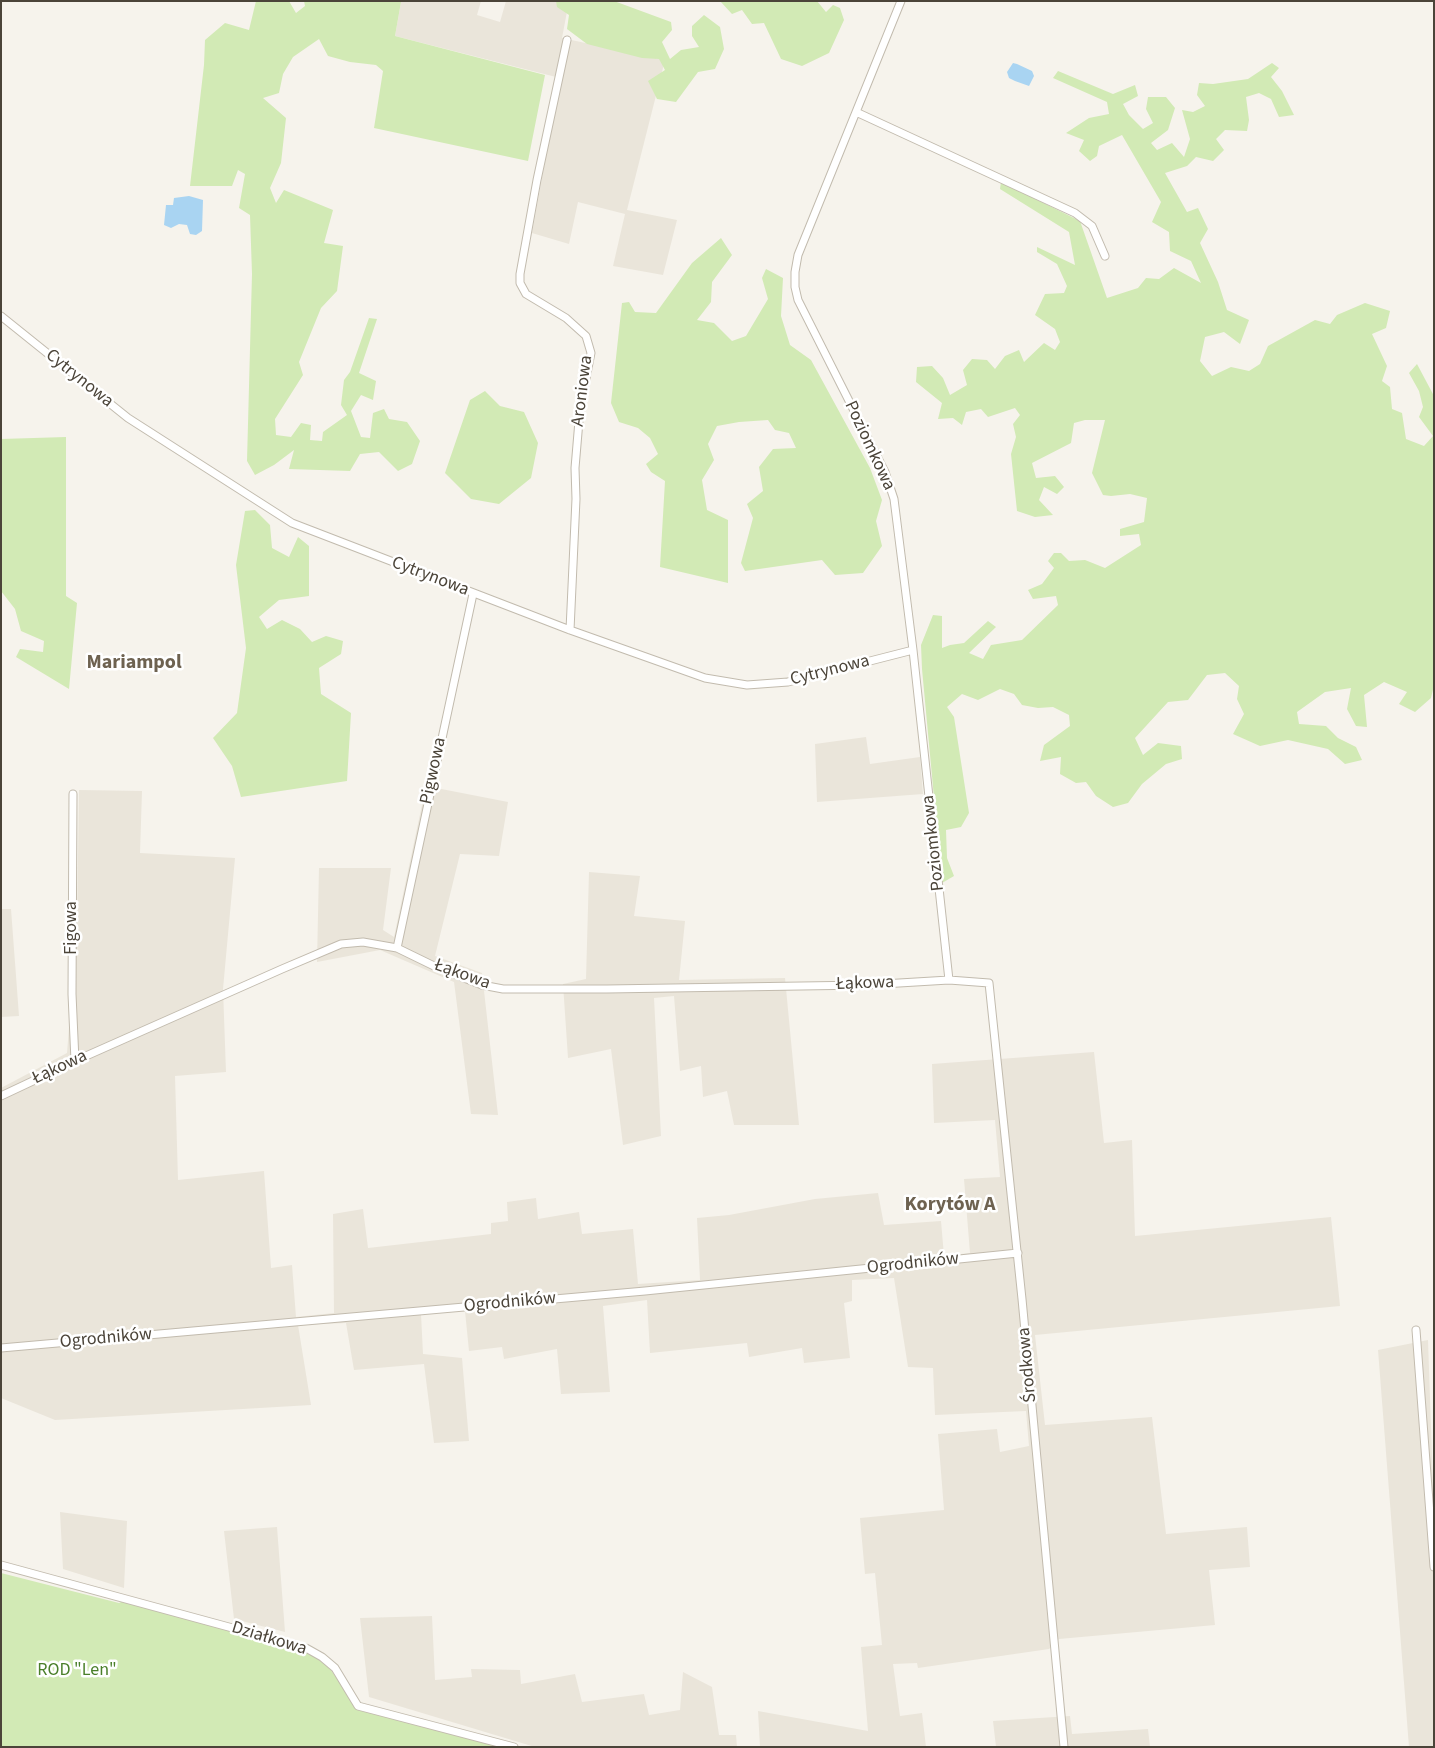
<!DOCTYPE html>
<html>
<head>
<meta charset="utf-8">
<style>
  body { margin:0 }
  #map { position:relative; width:1435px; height:1748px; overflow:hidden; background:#f6f3ec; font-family:"Source Sans 3",sans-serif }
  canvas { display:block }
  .frame { position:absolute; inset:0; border:2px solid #4b4439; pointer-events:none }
</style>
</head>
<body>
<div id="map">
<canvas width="1435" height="1748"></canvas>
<div class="frame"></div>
</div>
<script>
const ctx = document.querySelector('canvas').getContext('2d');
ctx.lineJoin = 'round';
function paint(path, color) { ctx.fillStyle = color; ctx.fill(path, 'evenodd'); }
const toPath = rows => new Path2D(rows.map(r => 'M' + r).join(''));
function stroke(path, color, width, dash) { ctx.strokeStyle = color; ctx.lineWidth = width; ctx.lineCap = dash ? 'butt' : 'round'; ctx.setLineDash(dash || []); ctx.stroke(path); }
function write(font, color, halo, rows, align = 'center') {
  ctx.font = font + ' "Source Sans 3",sans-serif'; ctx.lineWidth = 5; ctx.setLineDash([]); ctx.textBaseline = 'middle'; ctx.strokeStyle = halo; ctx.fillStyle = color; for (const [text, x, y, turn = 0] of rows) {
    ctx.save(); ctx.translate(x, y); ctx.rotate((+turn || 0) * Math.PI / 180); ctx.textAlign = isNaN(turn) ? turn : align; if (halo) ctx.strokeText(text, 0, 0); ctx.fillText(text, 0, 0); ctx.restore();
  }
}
paint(toPath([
  [403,1,481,1,477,15,500,22,506,1,569,1,562,38,665,60,627,210,677,220,663,275,613,266,625,214,578,202,569,244,532,233,560,78,395,36,401,2],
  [866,737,870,764,920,757,923,794,817,802,815,744],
  [426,786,508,802,499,856,460,854,435,956,482,973,498,1115,471,1114,454,982,380,950,317,962,319,868,391,868,383,930,394,937],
  [79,790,142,791,140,853,235,858,223,989,226,1072,175,1076,178,1180,264,1171,271,1268,292,1265,296,1317,334,1313,333,1214,363,1209,368,1248,491,1234,491,1223,508,1221,507,1202,536,1198,538,1219,579,1212,582,1234,633,1229,638,1284,700,1280,697,1218,729,1215,815,1199,878,1193,884,1225,941,1221,944,1256,970,1253,964,1179,1000,1177,995,1120,934,1123,932,1064,1094,1052,1104,1143,1132,1140,1135,1236,1331,1217,1340,1306,1035,1335,1045,1425,1152,1417,1166,1534,1247,1527,1250,1567,1209,1570,1215,1625,1059,1639,1049,1649,918,1668,917,1663,893,1664,900,1716,922,1713,926,1747,760,1747,758,1711,868,1731,861,1647,882,1645,875,1573,865,1574,860,1518,944,1510,938,1434,997,1429,1000,1452,1029,1446,1026,1411,935,1415,933,1368,908,1367,894,1278,852,1280,852,1301,844,1303,850,1358,804,1363,802,1348,749,1357,747,1343,650,1353,647,1300,603,1306,610,1392,561,1394,557,1349,504,1359,502,1347,469,1351,465,1311,421,1314,423,1354,462,1358,469,1441,434,1443,424,1364,354,1370,346,1323,298,1325,311,1405,55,1420,1,1398,1,1088,67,1053,77,925],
  [589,872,640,876,634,916,685,921,679,980,785,978,799,1125,734,1125,727,1091,703,1097,701,1066,680,1071,674,996,654,998,661,1136,623,1145,611,1049,568,1058,563,984,586,979],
  [1,909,11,909,19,1016,1,1017],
  [1428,1340,1434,1514,1434,1747,1409,1747,1378,1350],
  [60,1512,127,1521,124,1588,63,1569],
  [277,1527,285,1632,234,1619,224,1531],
  [432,1616,435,1680,472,1677,471,1669,520,1670,521,1684,575,1674,582,1702,644,1694,649,1715,680,1710,683,1672,712,1687,719,1735,736,1735,737,1747,535,1747,369,1697,360,1618],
  [1070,1716,1072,1734,1148,1729,1150,1747,996,1747,993,1721]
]), '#eae5da');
paint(toPath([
  [256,1,289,1,296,13,305,6,304,1,404,1,401,2,395,36,545,75,528,161,374,128,383,71,376,65,350,62,328,56,319,39,293,57,283,74,279,93,263,98,286,118,281,163,270,188,276,203,284,190,333,210,324,243,343,246,337,291,321,308,299,362,303,375,275,419,276,435,291,437,301,423,311,425,310,440,322,441,323,432,347,415,341,405,344,380,350,372,369,318,377,319,359,373,376,381,373,400,361,395,351,411,361,437,370,438,373,413,384,409,389,419,407,422,420,441,412,464,398,471,379,452,360,454,350,471,289,469,294,450,274,465,255,475,247,461,252,274,250,215,239,208,245,174,238,170,232,186,190,186,204,65,205,40,225,23,249,30],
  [556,1,614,1,671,22,672,30,662,42,670,59,681,50,699,47,692,36,692,26,704,15,720,27,724,49,715,69,698,72,676,102,657,99,648,81,665,70,659,59,642,58,587,44,567,29,569,15,557,7],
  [720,1,817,1,826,12,833,5,840,8,844,20,829,53,802,66,781,59,764,23,752,24,742,10,732,14],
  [1272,63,1279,68,1271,77,1282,91,1294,115,1279,117,1271,99,1259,93,1246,97,1249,120,1247,131,1225,130,1216,139,1224,150,1213,161,1196,157,1187,166,1165,173,1187,212,1198,208,1208,229,1200,243,1218,282,1227,310,1249,320,1240,344,1224,332,1205,337,1200,361,1212,376,1231,367,1249,371,1260,364,1268,346,1315,320,1330,324,1337,315,1365,303,1390,311,1386,328,1372,334,1387,366,1382,381,1390,387,1392,409,1402,413,1406,439,1424,446,1433,436,1419,417,1423,407,1419,391,1409,373,1417,364,1434,396,1434,685,1431,698,1415,712,1399,704,1407,692,1384,682,1364,695,1367,727,1356,726,1347,709,1351,688,1325,692,1297,712,1299,724,1326,726,1338,738,1356,747,1362,760,1345,764,1328,749,1288,740,1260,746,1233,734,1244,714,1237,699,1239,686,1225,673,1207,675,1188,700,1168,702,1135,738,1143,755,1158,743,1181,746,1182,759,1166,764,1142,784,1128,803,1113,807,1096,796,1086,782,1076,783,1060,774,1061,757,1040,761,1044,745,1070,726,1069,715,1053,707,1038,708,1022,705,1014,694,1000,689,978,700,962,694,947,707,954,717,969,813,961,827,946,830,947,858,954,876,942,883,922,669,921,645,933,615,942,616,942,648,950,645,964,643,988,621,996,627,969,653,983,659,991,645,1022,640,1058,605,1056,596,1033,599,1028,590,1042,584,1054,568,1048,561,1054,553,1061,553,1069,561,1085,560,1105,568,1141,545,1139,534,1120,536,1120,529,1144,522,1147,498,1130,494,1111,496,1103,495,1092,473,1105,420,1085,420,1074,423,1071,443,1032,463,1036,478,1055,476,1064,487,1057,494,1044,487,1039,500,1053,515,1035,517,1017,511,1011,454,1016,437,1013,424,1020,415,1015,408,988,417,981,409,966,412,962,425,953,418,938,419,942,403,916,382,917,367,932,366,943,378,950,395,967,385,963,370,972,359,987,360,995,369,1005,356,1019,350,1024,362,1044,343,1055,350,1060,342,1055,329,1035,315,1045,294,1064,293,1067,286,1057,264,1037,252,1037,247,1075,265,1069,232,1000,189,1001,182,1080,221,1107,298,1138,288,1146,278,1159,279,1174,268,1201,283,1191,261,1170,251,1169,232,1152,222,1161,202,1122,135,1099,146,1097,156,1090,161,1079,151,1084,140,1066,133,1089,118,1109,114,1107,102,1053,78,1058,71,1113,94,1135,85,1138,96,1123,104,1129,115,1143,129,1153,123,1146,109,1148,97,1166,97,1175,108,1168,130,1151,143,1157,150,1172,143,1184,157,1190,139,1182,110,1193,112,1205,106,1197,95,1199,83,1213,84,1248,79],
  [721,238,732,255,712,282,711,302,697,320,714,323,732,341,746,336,768,299,762,278,766,269,783,278,781,316,790,345,811,360,870,468,882,500,876,521,882,546,863,573,835,575,822,560,745,571,741,563,753,518,747,504,763,491,759,467,773,449,796,448,789,433,775,430,768,420,739,422,717,426,708,444,714,460,702,480,707,510,728,520,728,583,660,567,665,481,651,472,646,464,658,454,650,438,638,428,619,422,611,403,622,303,629,302,635,312,656,313,692,263],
  [485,391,500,406,524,412,538,443,531,478,499,504,471,499,445,473,470,400],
  [66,437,66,596,77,603,69,689,16,657,20,649,43,652,44,641,21,631,15,609,1,591,1,439],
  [255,510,270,525,272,548,289,557,298,537,309,546,309,596,279,600,259,617,267,629,282,620,300,629,312,642,326,636,343,641,341,654,319,668,321,694,351,713,347,781,241,797,232,766,213,738,237,713,246,648,236,565,245,511],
  [1,1573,119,1603,123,1601,275,1642,278,1646,282,1647,285,1645,305,1652,326,1663,345,1690,354,1707,498,1747,1,1747]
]), '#d2eab5');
paint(toPath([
  [1013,63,1017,64,1032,71,1034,76,1029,86,1015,81,1009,78,1007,72],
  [189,196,203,200,202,231,196,235,190,234,187,225,179,224,171,228,164,225,166,205,173,205,174,198]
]), '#a9d4f2');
const street = toPath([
  [901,1,798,255,795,272,795,287,798,300,885,472,894,499,913,650,949,980],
  [567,40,537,180,520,274,520,283,526,294,566,318,586,336,591,353,580,409,575,468,576,499,570,630],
  [856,112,1075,213,1092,226,1105,256],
  [1,316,128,418,292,523,570,630,705,678,747,685,788,682,913,650],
  [73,794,72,994,75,1061],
  [397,948,473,594],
  [1,1096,86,1056,282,969,341,944,363,942,397,948,434,966,482,985,503,989,607,989,866,985,949,980,989,983,1022,1299,1064,1747],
  [1416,1330,1434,1567],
  [1,1348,645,1291,1018,1253],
  [1,1565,306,1648,322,1657,335,1668,358,1706,514,1747]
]);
stroke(street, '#c2bbae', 9);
stroke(street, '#fff', 7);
write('18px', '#4b4439', '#fff', [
  ["Cytrynowa",79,379,39],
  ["Aroniowa",583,391,-83],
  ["Poziomkowa",869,446,65],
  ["Cytrynowa",430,577,21],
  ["Cytrynowa",830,671,-14],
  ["Pigwowa",434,771,-78],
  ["Poziomkowa",934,843,-96],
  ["Figowa",72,928,-90],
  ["Łąkowa",462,975,20],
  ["Łąkowa",865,984,-2],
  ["Łąkowa",60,1068,-25],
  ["Ogrodników",913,1264,-6],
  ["Ogrodników",510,1303,-5],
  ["Ogrodników",106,1339,-5],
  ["Środkowa",1028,1365,-95],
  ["Działkowa",269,1639,17]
]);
write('18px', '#4a7f2a', '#fff', [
  ["ROD \"Len\"",77,1671]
]);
write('bold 20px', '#6e6250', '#fff', [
  ["Mariampol",134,664],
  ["Korytów A",950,1206]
]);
</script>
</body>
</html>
